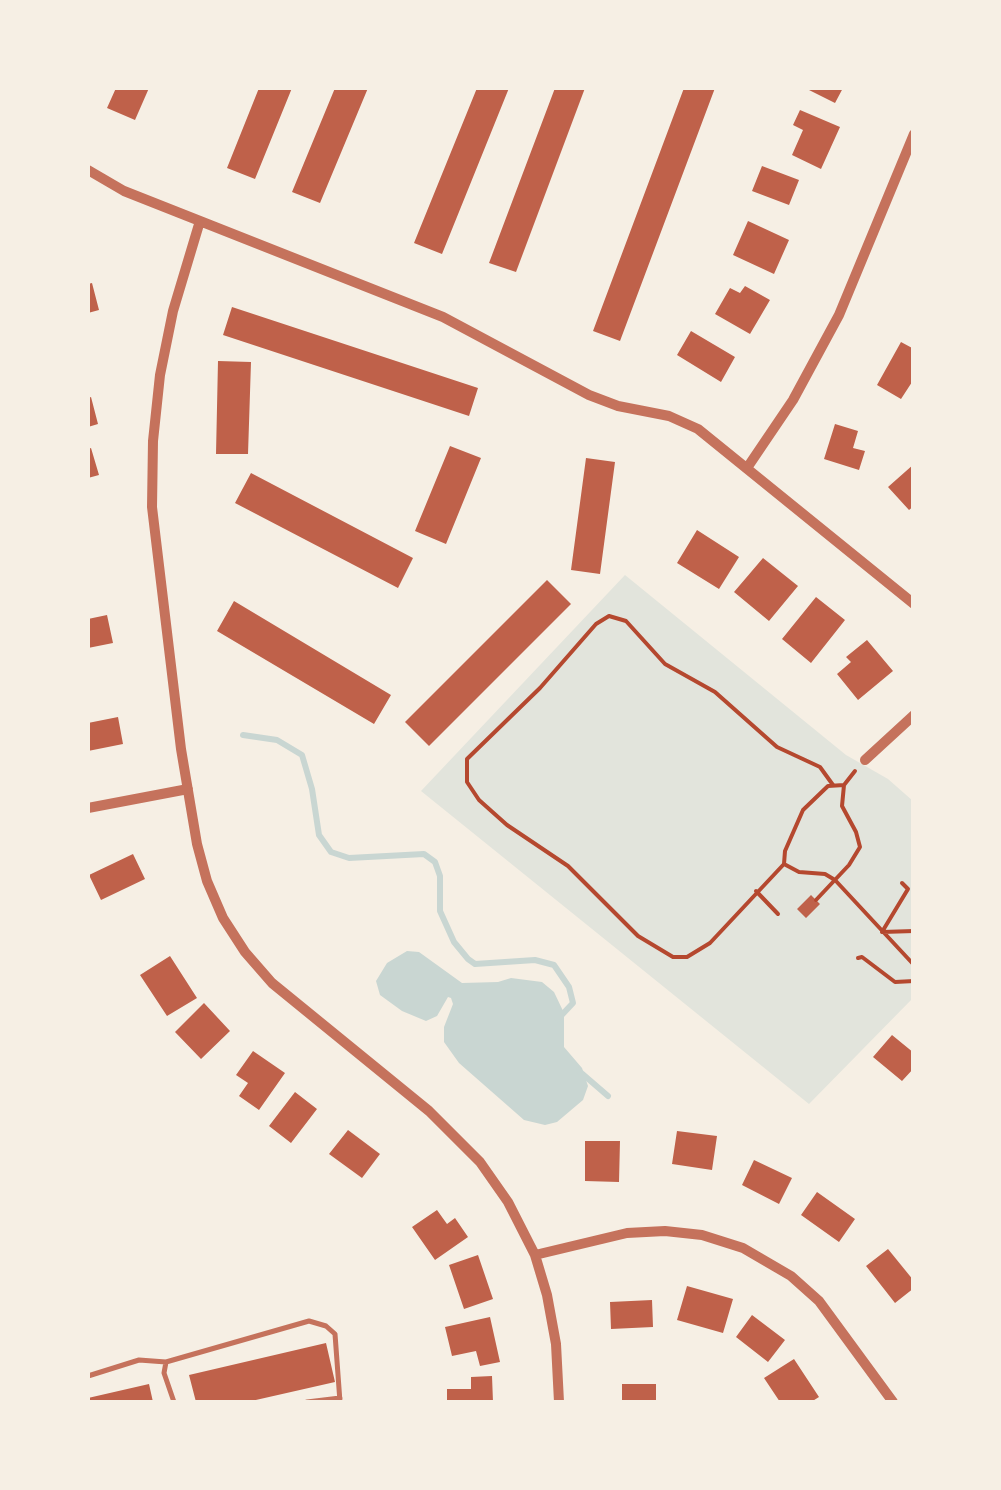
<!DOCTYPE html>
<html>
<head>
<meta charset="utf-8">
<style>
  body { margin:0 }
  #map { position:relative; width:1001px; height:1490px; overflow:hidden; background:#f6efe4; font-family:Poppins,sans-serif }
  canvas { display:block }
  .frame { position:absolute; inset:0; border:90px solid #f6efe4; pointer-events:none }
</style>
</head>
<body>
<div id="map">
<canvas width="1001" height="1490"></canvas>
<div class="frame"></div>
</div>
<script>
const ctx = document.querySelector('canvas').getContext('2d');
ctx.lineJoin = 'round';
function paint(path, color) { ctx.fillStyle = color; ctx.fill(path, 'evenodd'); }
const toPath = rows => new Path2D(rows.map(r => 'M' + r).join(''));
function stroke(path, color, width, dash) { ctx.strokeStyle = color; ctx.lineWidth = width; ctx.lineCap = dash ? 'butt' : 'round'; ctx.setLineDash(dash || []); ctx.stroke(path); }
paint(toPath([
  [625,575,846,755,888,779,913,801,913,998,809,1104,421,791]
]), '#e2e4dc');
paint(toPath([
  [407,951,419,952,462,983,498,982,511,978,542,982,554,992,564,1013,564,1047,582,1068,588,1086,583,1100,557,1122,545,1125,524,1120,459,1063,444,1042,444,1027,453,1004,451,998,448,997,437,1016,426,1021,402,1011,380,995,376,981,387,963]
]), '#c9d6d2');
stroke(toPath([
  [243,735,277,740,302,755,312,789,319,835,331,852,349,858,424,854,435,862,440,876,440,911,454,942,468,959,475,964,535,960,554,965,569,987,573,1003,558,1019],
  [579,1071,608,1096]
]), '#c9d6d2', 6);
paint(toPath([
  [116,88,149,88,135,120,107,108],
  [259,88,292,88,255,179,227,168],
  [335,88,368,88,320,203,292,192],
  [477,88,509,88,442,254,414,243],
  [555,88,585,88,516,272,489,263],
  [684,88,715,88,620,341,593,331],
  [805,88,843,88,835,103],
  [800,110,840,127,821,169,792,155,803,130,793,125],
  [762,166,799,180,789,205,752,191],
  [748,221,789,240,774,274,733,255],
  [92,283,99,310,88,313,88,284],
  [745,286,770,300,750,334,715,314,730,288,740,293],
  [232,307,478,388,469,416,223,335],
  [691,331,735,357,721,382,677,355],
  [901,342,914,349,914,379,901,399,877,385],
  [218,361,251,362,248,454,216,454],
  [91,397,98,424,88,427,88,398],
  [835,424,858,431,853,448,865,451,859,470,824,459],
  [450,446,481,458,446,544,415,531],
  [91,448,99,475,88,478,88,449],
  [586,458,615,462,600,574,571,570],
  [914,464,914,506,909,510,888,487],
  [251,473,413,558,398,588,235,503],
  [697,530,739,557,719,589,677,563],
  [763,558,798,586,769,621,734,592],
  [547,580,571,604,429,746,405,722],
  [816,597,845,620,811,663,782,639],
  [234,601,391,695,374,724,217,631],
  [107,615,113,643,88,648,88,619],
  [867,640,893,671,858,700,837,674,851,662,846,657],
  [118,717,123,744,88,751,88,723],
  [133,854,145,879,101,900,89,875],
  [811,895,820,904,806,918,797,909],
  [170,956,197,998,167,1016,140,975],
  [204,1003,230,1031,201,1059,175,1032],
  [892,1035,914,1053,914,1068,902,1081,873,1057],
  [253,1051,285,1073,259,1110,239,1096,248,1083,236,1075],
  [295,1092,317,1109,291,1143,269,1126],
  [348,1130,380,1154,362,1178,329,1154],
  [677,1131,717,1136,712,1170,672,1164],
  [585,1141,620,1141,619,1182,585,1181],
  [754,1160,792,1178,779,1204,742,1185],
  [817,1192,855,1219,839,1242,801,1215],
  [437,1210,447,1224,455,1218,468,1237,435,1260,412,1227],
  [888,1249,914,1281,914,1288,895,1303,866,1266],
  [478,1255,493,1299,464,1309,449,1265],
  [687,1286,733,1299,723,1333,677,1320],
  [652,1300,653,1327,611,1329,610,1302],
  [752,1315,785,1340,768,1362,736,1337],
  [490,1317,500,1362,480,1366,476,1351,452,1356,445,1327],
  [326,1343,335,1382,247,1402,196,1402,189,1375],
  [794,1359,819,1397,811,1402,780,1402,764,1378],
  [492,1376,493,1402,447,1402,447,1389,471,1389,471,1377],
  [149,1384,153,1402,88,1402,88,1398],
  [622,1384,656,1384,656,1402,622,1402]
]), '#bf614a');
stroke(toPath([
  [844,785,828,786,803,810,785,851,784,864,799,872,825,874,835,880,914,965],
  [784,864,710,943,687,957,673,957,638,936,568,866,507,825,479,800,467,782,467,759,540,688,596,624,609,616,626,621,665,664,715,692,777,747,820,767,833,785],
  [756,891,778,914],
  [816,900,849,865,860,847,856,832,842,806,844,785,855,771],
  [882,932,908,889,902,883],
  [882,932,914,931],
  [858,958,862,957,895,982,914,981]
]), '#b5482f', 4);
stroke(toPath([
  [88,1376,139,1360,166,1362],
  [174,1402,164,1373,166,1362,309,1321,326,1326,335,1334,340,1402],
  [307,1402,340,1398]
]), '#c5725c', 5);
stroke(toPath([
  [88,170,124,191,443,317,589,395,618,406,669,416,698,429,914,604],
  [200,221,173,311,160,375,153,441,152,507,181,749,197,844,207,881,223,918,245,952,272,983,429,1111,480,1162,508,1202,535,1255,547,1295,556,1344,559,1402],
  [747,468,793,400,839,315,914,134],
  [865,760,914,715],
  [88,808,188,789],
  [535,1255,627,1233,665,1231,702,1235,743,1248,791,1276,819,1301,893,1402]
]), '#c5725c', 10);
</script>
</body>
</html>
